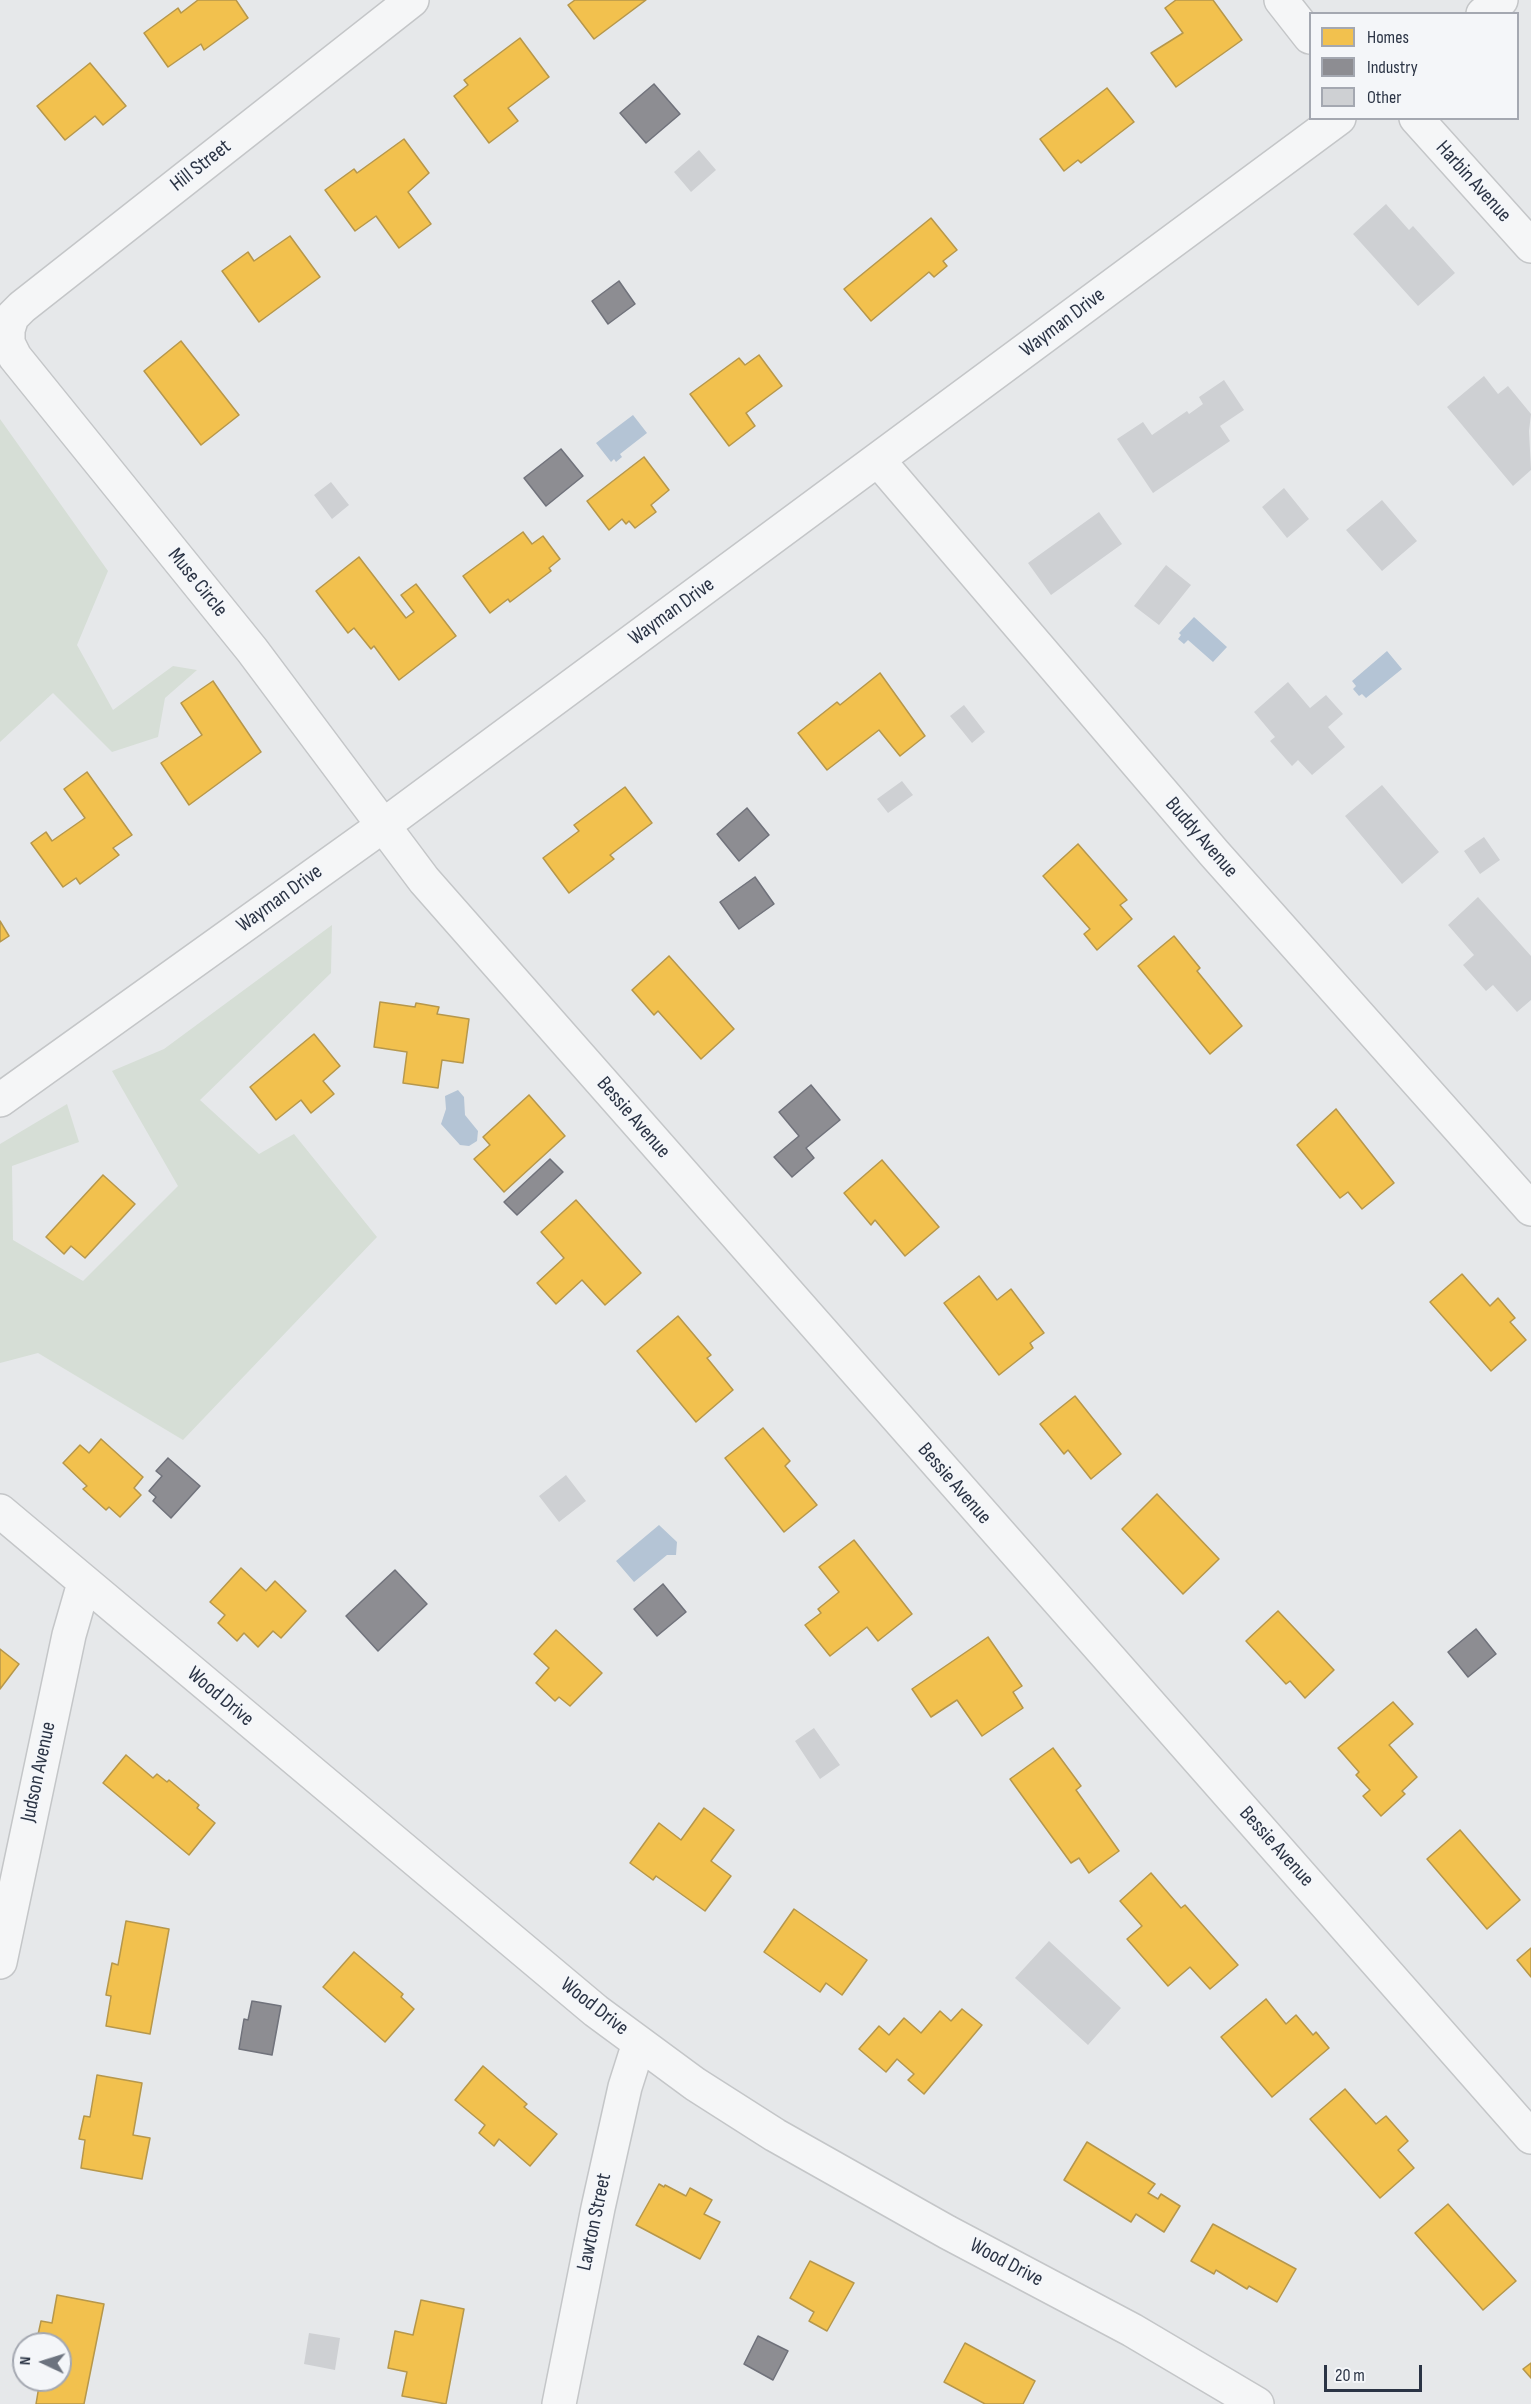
<!DOCTYPE html>
<html>
<head>
<meta charset="utf-8">
<style>
  body { margin:0 }
  #map { position:relative; width:1531px; height:2404px; overflow:hidden; background:#e6e8ea; font-family:"Sofia Sans Condensed",sans-serif }
  canvas { display:block }
  .legend { position:absolute; left:1309px; top:12px; width:210px; height:108px; box-sizing:border-box; background:#f4f6f9; border:2px solid #a4a8b1; margin:0; padding:8px 10px; list-style:none; font-size:18px; color:#2b3445 }
  .legend li { display:flex; align-items:center; gap:12px; height:30px }
  .legend b { width:30px; border:2px solid #a4a8b1 }
  .north { position:absolute; left:12px; top:2332px; width:60px; height:60px; box-sizing:border-box; background:#f4f6f9; border:2px solid #a4a8b1; border-radius:50%; rotate:274deg; font-size:16px; font-weight:700; line-height:24px; text-align:center; color:#2b3445 }
  .north::after { content:''; display:block; margin:auto; width:21px; height:27px; background:#6c737f; clip-path:polygon(50% 0,100% 100%,50% 72%,0 100%) }
  .scale { position:absolute; left:1324px; top:2365px; width:98px; height:27px; box-sizing:border-box; border:3px solid #2b3445; border-top:0; padding-left:8px; font-size:18px; line-height:21px; white-space:nowrap; color:#2b3445; -webkit-text-stroke:4px #f4f6f9; paint-order:stroke }
</style>
</head>
<body>
<div id="map">
<canvas width="1531" height="2404"></canvas>
<ul class="legend">
<li><b style="height:16px;background:#f2c14e"></b>Homes</li>
<li><b style="height:16px;background:#8d8d92"></b>Industry</li>
<li><b style="height:16px;background:#ced0d3"></b>Other</li>
</ul>
<div class="north">N</div>
<div class="scale">20 m</div>
</div>
<script>
const ctx = document.querySelector('canvas').getContext('2d');
ctx.lineJoin = 'round';
function paint(path, color) { ctx.fillStyle = color; ctx.fill(path, 'evenodd'); }
const toPath = rows => new Path2D(rows.map(r => 'M' + r).join(''));
function stroke(path, color, width, dash) { ctx.strokeStyle = color; ctx.lineWidth = width; ctx.lineCap = dash ? 'butt' : 'round'; ctx.setLineDash(dash || []); ctx.stroke(path); }
function write(font, color, halo, rows, align = 'center') {
  ctx.font = font + ' "Sofia Sans Condensed",sans-serif'; ctx.lineWidth = 6; ctx.setLineDash([]); ctx.textBaseline = 'middle'; ctx.strokeStyle = halo; ctx.fillStyle = color; for (const [text, x, y, turn = 0] of rows) {
    ctx.save(); ctx.translate(x, y); ctx.rotate((+turn || 0) * Math.PI / 180); ctx.textAlign = isNaN(turn) ? turn : align; if (halo) ctx.strokeText(text, 0, 0); ctx.fillText(text, 0, 0); ctx.restore();
  }
}
paint(toPath([
  [0,419,108,571,77,645,113,710,173,666,197,670,165,698,158,737,112,752,53,693,0,742],
  [332,925,331,973,200,1100,259,1154,294,1134,377,1237,183,1440,38,1353,0,1363,0,1144,67,1104,79,1142,12,1166,13,1240,83,1281,178,1186,112,1071,164,1049]
]), '#d6ded6');
paint(toPath([
  [633,415,647,433,620,454,622,457,616,462,614,459,611,462,596,443],
  [1194,617,1227,647,1213,662,1188,640,1184,644,1178,639,1181,635,1179,633],
  [1387,651,1402,669,1366,698,1362,694,1359,696,1353,689,1356,686,1352,681],
  [458,1090,464,1097,465,1115,478,1131,477,1141,469,1146,460,1145,441,1124,446,1109,445,1096],
  [659,1525,677,1542,676,1555,667,1555,634,1582,616,1561]
]), '#b4c4d5');
const homes = toPath([
  [198,0,236,0,248,18,204,50,201,44,168,67,144,33,178,8,181,13,198,0],
  [575,0,646,0,594,39,568,5,575,0],
  [1176,0,1213,0,1242,40,1176,87,1151,53,1183,33,1165,8,1176,0],
  [520,38,549,77,508,108,518,121,489,143,454,96,468,85,464,80,520,38],
  [90,63,126,106,103,125,95,116,65,140,37,106,90,63],
  [1107,88,1134,122,1081,163,1078,160,1064,171,1040,139,1107,88],
  [404,139,429,173,408,192,431,224,399,248,376,216,355,231,325,190,354,169,357,173,404,139],
  [931,218,957,250,943,261,947,266,934,277,929,272,871,321,844,289,931,218],
  [290,236,320,277,259,322,222,271,248,252,254,261,290,236],
  [181,341,239,415,201,445,144,371,181,341],
  [759,355,782,386,746,413,755,426,729,446,690,394,739,358,745,365,759,355],
  [644,457,669,490,651,505,656,512,635,528,629,521,626,524,622,519,609,530,587,501,644,457],
  [523,532,532,544,543,536,560,559,549,568,551,571,510,602,508,599,490,613,463,576,523,532],
  [359,557,406,618,414,612,401,595,416,584,456,636,399,680,374,646,371,649,354,628,348,633,316,591,359,557],
  [880,673,925,736,900,756,879,730,827,770,798,733,837,702,840,705,880,673],
  [213,681,261,752,189,805,161,763,202,735,181,703,213,681],
  [87,772,132,835,113,848,119,855,80,884,76,878,63,887,31,843,46,832,52,841,85,818,64,789,87,772],
  [625,787,652,823,610,855,614,859,569,893,543,858,579,831,574,825,625,787],
  [1078,844,1127,900,1120,905,1132,919,1097,950,1084,934,1090,929,1043,876,1078,844],
  [0,921,9,936,0,942,0,921],
  [1174,936,1200,968,1197,971,1242,1026,1210,1054,1138,966,1174,936],
  [669,956,734,1029,701,1059,658,1011,654,1015,632,990,669,956],
  [380,1002,415,1007,416,1003,439,1007,437,1014,469,1019,463,1063,442,1060,438,1088,403,1083,407,1052,374,1047,380,1002],
  [314,1034,340,1066,323,1081,334,1094,311,1113,301,1100,276,1120,250,1087,314,1034],
  [529,1095,565,1136,504,1192,474,1159,490,1145,483,1137,529,1095],
  [1336,1109,1394,1183,1362,1209,1348,1192,1340,1198,1297,1145,1336,1109],
  [882,1160,939,1227,905,1256,875,1220,871,1225,844,1193,882,1160],
  [103,1175,135,1204,85,1258,71,1246,64,1254,46,1237,103,1175],
  [576,1200,641,1273,605,1305,582,1280,556,1304,537,1283,564,1258,541,1232,576,1200],
  [1462,1274,1490,1306,1498,1298,1515,1318,1510,1322,1526,1340,1491,1371,1430,1302,1462,1274],
  [979,1276,997,1300,1011,1289,1044,1333,1030,1343,1033,1348,999,1375,944,1303,979,1276],
  [678,1316,711,1355,707,1358,733,1390,696,1422,637,1351,678,1316],
  [1075,1396,1121,1454,1091,1479,1068,1450,1064,1454,1040,1424,1075,1396],
  [763,1428,790,1461,785,1466,817,1505,784,1532,725,1458,763,1428],
  [101,1439,143,1477,134,1488,141,1495,120,1517,109,1507,106,1510,83,1489,87,1486,63,1463,80,1445,89,1453,101,1439],
  [1157,1494,1219,1559,1183,1594,1122,1529,1157,1494],
  [854,1540,912,1614,878,1641,867,1627,830,1656,805,1625,821,1613,818,1609,839,1592,819,1567,854,1540],
  [241,1568,266,1591,275,1581,306,1611,281,1638,273,1631,258,1647,244,1633,237,1641,218,1623,225,1615,210,1602,241,1568],
  [1278,1611,1334,1670,1305,1698,1290,1681,1286,1684,1246,1641,1278,1611],
  [556,1630,602,1673,570,1706,559,1697,555,1701,536,1683,549,1668,534,1654,556,1630],
  [988,1637,1022,1686,1013,1692,1023,1708,982,1736,957,1700,931,1717,912,1689,988,1637],
  [0,1649,19,1664,0,1689,0,1649],
  [1393,1702,1413,1724,1389,1745,1417,1777,1402,1791,1405,1794,1381,1816,1363,1796,1370,1790,1356,1775,1359,1772,1338,1748,1393,1702],
  [1053,1748,1081,1786,1076,1790,1119,1851,1089,1873,1079,1858,1071,1863,1010,1779,1053,1748],
  [126,1755,153,1778,157,1774,167,1782,169,1780,199,1805,197,1808,215,1823,189,1855,103,1783,126,1755],
  [704,1808,734,1830,711,1861,731,1876,705,1911,656,1876,653,1880,630,1863,659,1823,681,1840,704,1808],
  [1460,1830,1520,1900,1487,1929,1427,1859,1460,1830],
  [1151,1873,1181,1908,1185,1905,1238,1965,1210,1989,1190,1967,1168,1986,1127,1939,1142,1926,1120,1901,1151,1873],
  [794,1909,867,1960,842,1995,826,1983,820,1992,764,1952,794,1909],
  [126,1921,169,1929,150,2034,106,2026,111,1996,106,1995,112,1963,118,1965,126,1921],
  [1531,1948,1531,1977,1517,1960,1531,1948],
  [354,1952,403,1994,401,1997,414,2009,385,2042,323,1987,354,1952],
  [1266,1999,1286,2024,1296,2015,1313,2035,1316,2032,1329,2048,1272,2097,1221,2037,1266,1999],
  [962,2009,982,2025,924,2094,908,2080,914,2074,897,2059,886,2072,859,2049,879,2026,889,2035,904,2018,921,2033,940,2011,951,2021,962,2009],
  [483,2066,527,2104,524,2107,557,2134,530,2166,499,2139,494,2146,479,2133,485,2125,455,2100,483,2066],
  [97,2075,142,2083,133,2135,150,2138,142,2179,81,2168,85,2140,79,2139,84,2116,90,2117,97,2075],
  [1345,2089,1376,2124,1386,2116,1408,2141,1398,2150,1414,2168,1380,2198,1310,2119,1345,2089],
  [1087,2142,1155,2184,1148,2193,1158,2199,1161,2194,1180,2206,1164,2232,1136,2214,1131,2222,1064,2180,1087,2142],
  [659,2184,664,2187,665,2185,686,2196,690,2188,712,2200,704,2214,720,2222,700,2259,636,2225,659,2184],
  [1448,2204,1516,2281,1483,2310,1415,2233,1448,2204],
  [1213,2224,1296,2269,1277,2302,1249,2286,1247,2289,1216,2270,1214,2274,1191,2261,1213,2224],
  [810,2261,854,2283,827,2331,809,2321,814,2312,790,2298,810,2261],
  [57,2295,104,2304,84,2404,36,2404,40,2380,60,2380,60,2344,36,2344,41,2321,52,2323,57,2295],
  [421,2300,464,2309,446,2404,402,2396,407,2372,388,2368,395,2331,413,2335,421,2300],
  [965,2343,1035,2381,1023,2404,985,2404,944,2382,965,2343],
  [1531,2363,1531,2378,1523,2369,1531,2363]
]);
paint(homes, '#f2c14e');
stroke(homes, '#b6974b', 1.5);
const industry = toPath([
  [654,84,680,114,646,143,620,113,654,84],
  [619,281,635,304,608,324,592,301,619,281],
  [561,449,583,476,546,506,524,478,561,449],
  [747,808,769,835,739,861,717,834,747,808],
  [755,877,774,904,739,929,720,902,755,877],
  [811,1085,840,1120,806,1148,814,1158,792,1177,774,1157,799,1136,779,1112,811,1085],
  [550,1159,563,1172,517,1215,504,1202,550,1159],
  [168,1458,200,1486,171,1518,153,1501,156,1497,149,1491,162,1476,156,1471,168,1458],
  [395,1570,427,1604,378,1651,346,1616,395,1570],
  [663,1584,686,1612,657,1636,634,1609,663,1584],
  [1476,1629,1496,1654,1468,1677,1448,1652,1476,1629],
  [252,2001,281,2006,272,2055,239,2049,244,2019,248,2020,252,2001],
  [758,2336,788,2351,773,2380,744,2364,758,2336]
]);
paint(industry, '#8d8d92');
stroke(industry, '#70727b', 1.5);
paint(toPath([
  [699,150,716,170,691,192,674,172],
  [1386,204,1409,230,1413,226,1455,273,1418,306,1353,234],
  [1484,376,1498,394,1508,386,1531,414,1529,431,1531,470,1513,486,1447,407],
  [1224,380,1244,410,1220,426,1230,441,1153,493,1117,439,1143,422,1152,435,1187,411,1189,414,1203,404,1199,397],
  [331,482,349,505,332,519,314,495],
  [1284,488,1309,519,1287,538,1262,507],
  [1382,500,1417,541,1382,571,1346,530],
  [1099,512,1122,544,1051,595,1028,563],
  [1166,565,1191,585,1159,625,1134,606],
  [1288,682,1310,708,1326,695,1343,714,1328,727,1345,747,1312,775,1298,760,1292,766,1270,741,1275,737,1254,712],
  [964,705,985,732,972,743,950,716],
  [902,781,913,795,888,813,877,799],
  [1382,785,1439,852,1402,884,1345,816],
  [1484,837,1500,860,1480,874,1464,851],
  [1478,897,1531,956,1531,1000,1517,1012,1493,985,1486,991,1463,965,1474,955,1448,925],
  [566,1475,586,1501,559,1522,539,1496],
  [814,1728,840,1765,820,1779,795,1741],
  [1049,1941,1121,2008,1088,2045,1015,1978],
  [309,2333,340,2338,335,2370,304,2364]
]), '#ced0d3');
const minor = toPath([
  [412,0,22,307,12,317,8,330,8,343,15,357,252,650,424,880,1531,2137],
  [1281,0,1310,37],
  [1483,14,1501,0],
  [1416,118,1531,246],
  [878,460,1214,853,1531,1209],
  [0,1100,384,825,1339,118],
  [0,1511,596,2011,695,2084,775,2135,947,2232,1132,2330,1257,2404],
  [0,1962,69,1635,84,1583],
  [559,2404,598,2208,625,2087,639,2043]
]);
stroke(minor, '#c4c6c8', 36);
stroke(minor, '#f5f6f7', 33);
write('21px', '#2b3445', '#f4f6f9', [
  ["Hill Street",201,166,-38],
  ["Harbin Avenue",1473,182,48],
  ["Wayman Drive",1063,323,-37],
  ["Muse Circle",197,583,51],
  ["Wayman Drive",672,612,-36],
  ["Buddy Avenue",1201,838,49],
  ["Wayman Drive",280,899,-36],
  ["Bessie Avenue",633,1118,49],
  ["Bessie Avenue",954,1484,49],
  ["Wood Drive",220,1697,40],
  ["Judson Avenue",39,1772,-78],
  ["Bessie Avenue",1276,1847,48],
  ["Wood Drive",594,2007,38],
  ["Lawton Street",595,2222,-78],
  ["Wood Drive",1006,2263,28]
]);
</script>
</body>
</html>
